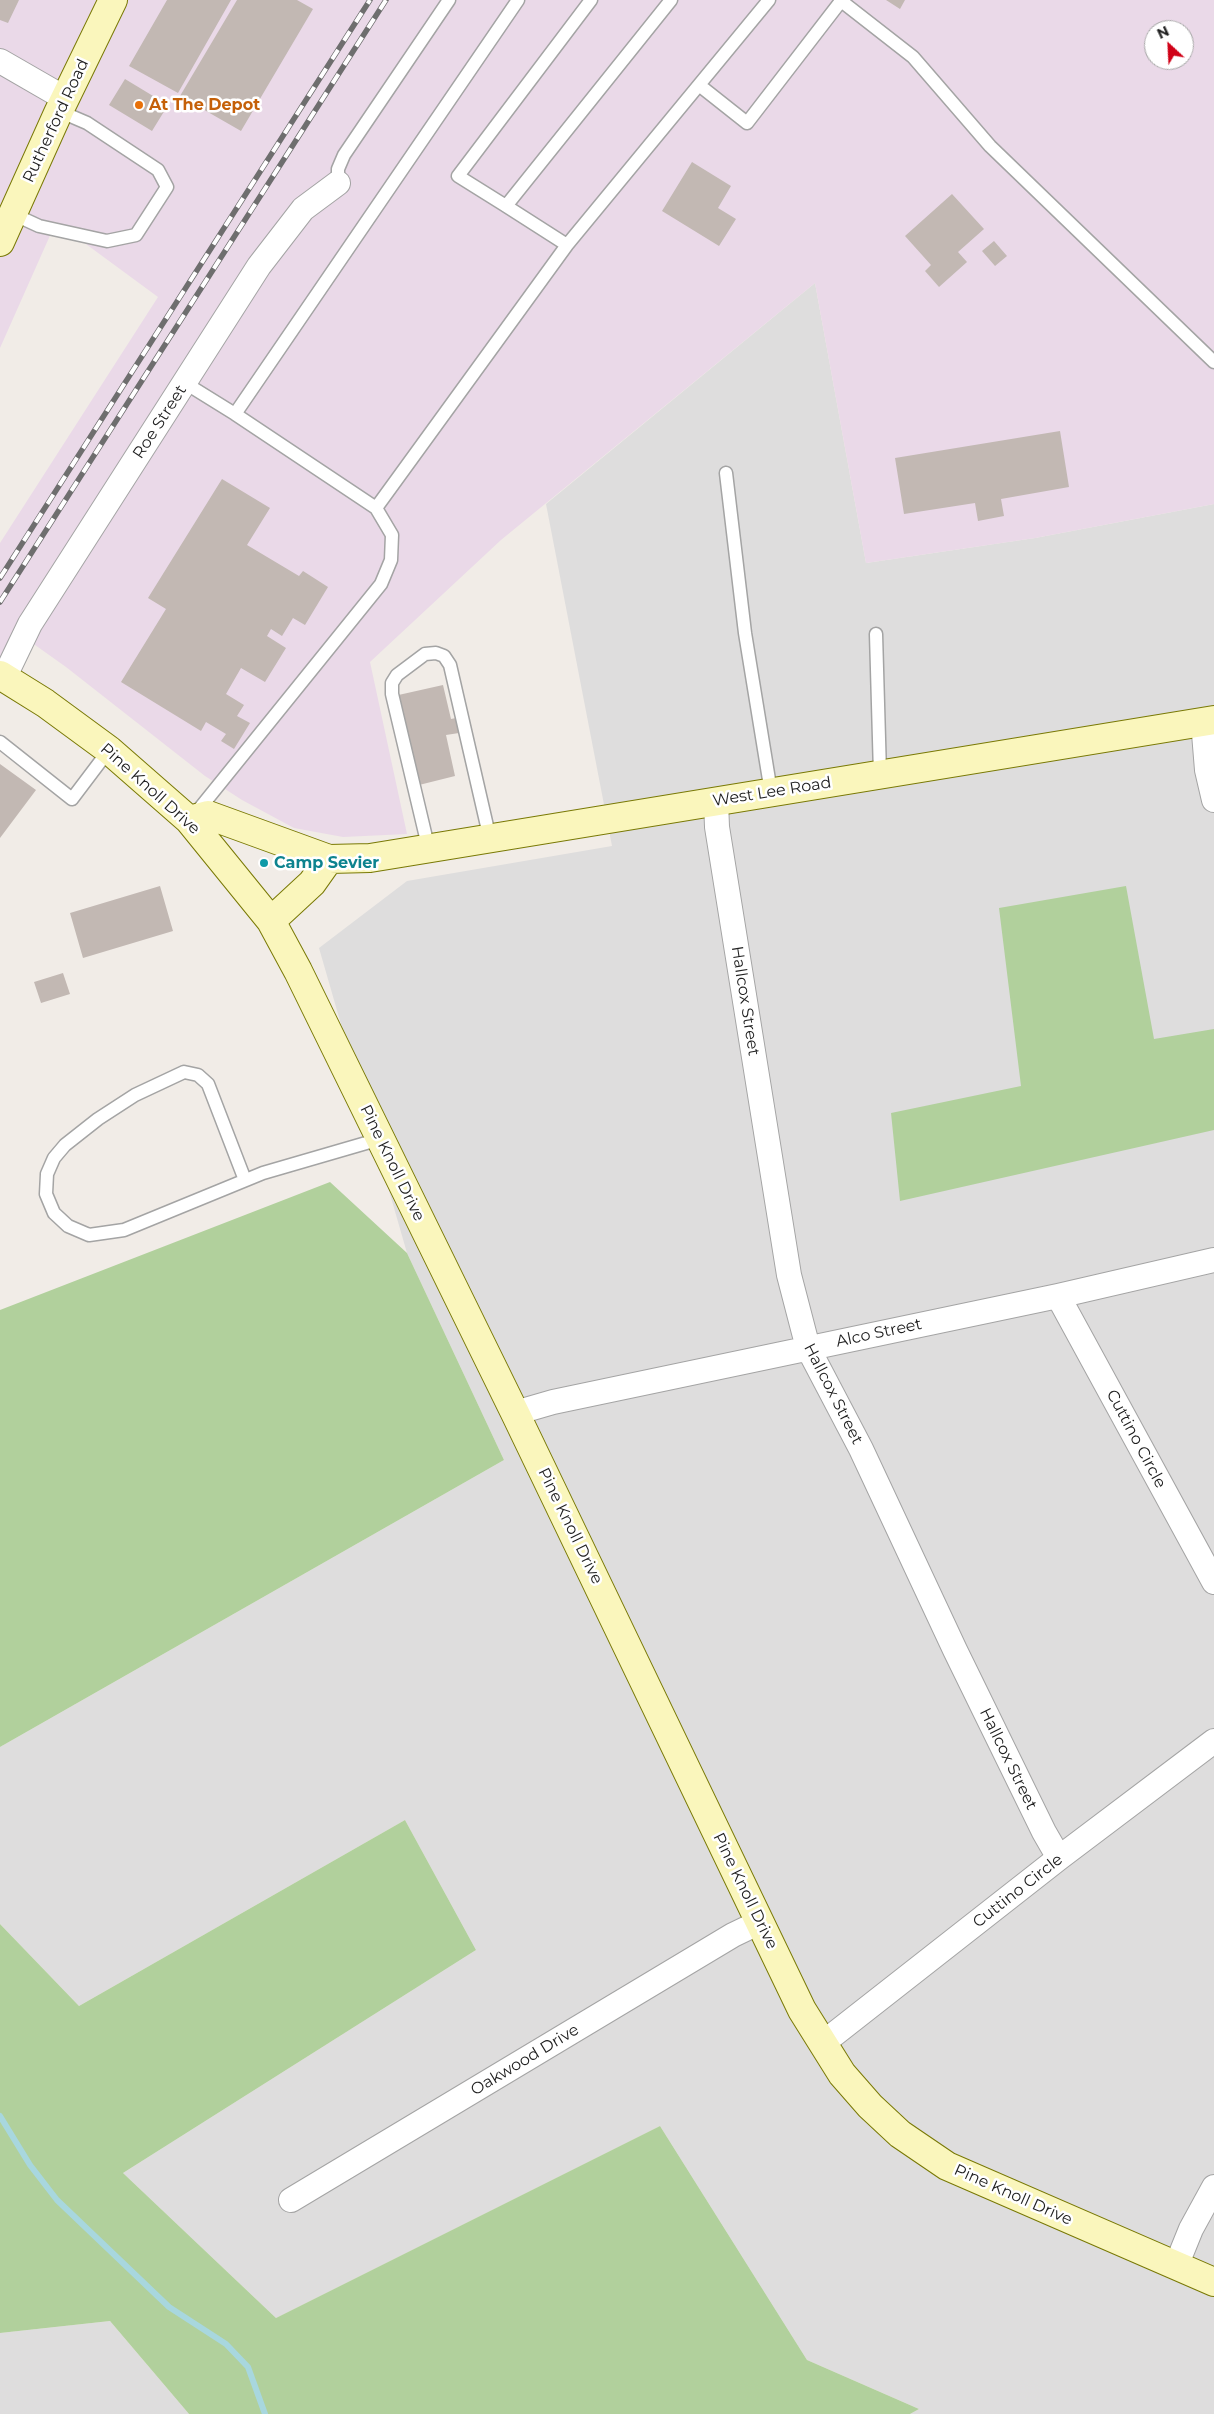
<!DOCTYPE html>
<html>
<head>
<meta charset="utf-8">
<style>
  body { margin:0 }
  #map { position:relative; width:1214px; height:2414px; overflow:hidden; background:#f1ece7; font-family:Montserrat,sans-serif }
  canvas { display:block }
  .north { position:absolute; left:1144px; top:20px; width:50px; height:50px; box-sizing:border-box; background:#fff; border:1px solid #a6a6a6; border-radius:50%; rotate:335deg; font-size:14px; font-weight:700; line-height:20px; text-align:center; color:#202020 }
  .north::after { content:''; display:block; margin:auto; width:18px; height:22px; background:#d00117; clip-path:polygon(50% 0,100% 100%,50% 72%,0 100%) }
</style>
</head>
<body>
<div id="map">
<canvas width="1214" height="2414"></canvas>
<div class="north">N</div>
</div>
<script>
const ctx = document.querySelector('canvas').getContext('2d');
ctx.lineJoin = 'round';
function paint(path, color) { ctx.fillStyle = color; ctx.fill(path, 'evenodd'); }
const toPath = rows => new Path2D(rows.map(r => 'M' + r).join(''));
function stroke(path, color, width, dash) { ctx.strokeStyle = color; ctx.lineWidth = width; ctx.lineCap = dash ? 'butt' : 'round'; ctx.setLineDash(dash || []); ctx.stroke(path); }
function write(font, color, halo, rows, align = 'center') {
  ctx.font = font + ' Montserrat,sans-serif'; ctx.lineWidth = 5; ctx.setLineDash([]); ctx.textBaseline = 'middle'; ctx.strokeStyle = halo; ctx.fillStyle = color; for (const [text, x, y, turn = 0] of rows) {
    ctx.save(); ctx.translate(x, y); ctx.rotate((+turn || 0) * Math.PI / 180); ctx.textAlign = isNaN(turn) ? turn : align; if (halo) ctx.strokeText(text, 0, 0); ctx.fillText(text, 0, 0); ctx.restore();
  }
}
paint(toPath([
  [815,283,866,563,1035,538,1214,504,1214,2414,910,2414,919,2409,807,2360,660,2126,276,2318,123,2173,476,1950,405,1820,79,2006,0,1924,0,1747,504,1460,407,1253,319,948,407,881,612,846,546,504],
  [110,2321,189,2414,0,2414,0,2333]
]), '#dedddd');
paint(toPath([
  [0,0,1214,0,1214,504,1035,538,866,563,815,283,501,540,370,662,407,834,343,837,294,828,242,800,205,776,66,667,28,640,0,679,0,543,158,297,56,222,0,348],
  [1154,30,1184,30,1184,60,1154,60]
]), '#ead9e8');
paint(toPath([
  [1126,886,1154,1039,1214,1029,1214,1130,900,1201,891,1113,1021,1086,999,908],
  [330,1182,407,1253,504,1460,0,1747,0,1310],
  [405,1820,476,1950,123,2173,276,2318,660,2126,807,2360,919,2409,910,2414,189,2414,110,2321,0,2333,0,1924,79,2006]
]), '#b1d09c');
stroke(toPath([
  [0,2116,30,2165,57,2200,169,2307,226,2344,248,2367,265,2414]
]), '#a8d7de', 6);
paint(toPath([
  [0,0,19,0,8,23,0,20],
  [167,0,231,0,178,93,129,66],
  [237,0,297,0,313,9,241,131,180,96],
  [886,0,905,0,900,9],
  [125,79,168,105,152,131,109,105],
  [692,162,731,186,718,208,736,219,719,246,662,211],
  [952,194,984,229,958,252,967,262,939,287,925,271,931,265,905,236],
  [994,241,1007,256,995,266,982,251],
  [1060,431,1069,487,1001,499,1004,516,978,521,975,503,904,514,895,458],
  [222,479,270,508,247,545,299,576,303,571,328,587,305,625,293,618,282,636,271,629,267,636,286,648,265,682,241,668,226,694,244,705,237,716,250,723,234,749,221,741,226,734,206,722,201,731,121,682,166,609,148,598],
  [443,685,451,719,456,718,459,733,446,735,455,776,419,785,394,696],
  [0,764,36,790,0,838],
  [160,886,173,931,83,958,70,913],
  [63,973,70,994,41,1003,34,982]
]), '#c2b8b3');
const lane = toPath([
  [671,0,506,206,567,245,769,0],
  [840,0,913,57,990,146,1214,362],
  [699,85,747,123,841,1],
  [338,183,338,169,344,155,449,0],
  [506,206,458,176,591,0],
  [13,214,39,226,107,241,136,235,167,187,158,170,87,123,59,111],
  [185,383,235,414,518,0],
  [726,473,745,633,771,792],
  [376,508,567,245],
  [876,634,880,774],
  [0,742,72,799,109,750],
  [196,813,381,584,391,560,392,535,376,508,235,414],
  [429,850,392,694,392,683,397,675,425,654,436,653,444,656,450,665,490,839],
  [245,1180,208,1084,198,1075,184,1072,135,1095,98,1119,65,1145,54,1158,47,1174,46,1194,54,1213,68,1226,89,1235,124,1230,263,1173,380,1139]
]);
const street = toPath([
  [0,61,66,99],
  [4,678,30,624,259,266,303,209,338,183],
  [1203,721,1207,770,1214,800],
  [716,801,717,827,789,1275,808,1348,861,1449,955,1650,1044,1832,1059,1858],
  [1058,1296,1214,1582],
  [515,1413,553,1402,1058,1296,1214,1260],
  [823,2043,1059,1858,1214,1741],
  [291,2200,733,1935,760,1922],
  [1176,2266,1191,2229,1214,2187]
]);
const secondary = toPath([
  [0,242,59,111,113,0],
  [0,675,45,703,109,750,189,820,271,921,298,971,515,1413,802,2010,842,2074,870,2106,900,2134,947,2166,1214,2282],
  [189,820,208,815,329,859,370,858,1214,720],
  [271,921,312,883,329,859]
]);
stroke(lane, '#a4a4a4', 15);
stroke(street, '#a4a4a4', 26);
stroke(secondary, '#797905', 30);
stroke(lane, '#fff', 12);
stroke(street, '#fff', 24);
stroke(secondary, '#faf6bc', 28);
const rail = toPath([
  [0,578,370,0],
  [0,602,386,0]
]);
stroke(rail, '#6e6e6e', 5.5);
stroke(rail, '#fff', 4, [11]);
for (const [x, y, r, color] of [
  [139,105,5,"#e8710a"],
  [264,863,5,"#0f9aa8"]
]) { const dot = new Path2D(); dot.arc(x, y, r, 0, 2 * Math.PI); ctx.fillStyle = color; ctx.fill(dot); stroke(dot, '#fff', 2); }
write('bold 16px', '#c56008', '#fff', [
  ["At The Depot",149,105]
], 'left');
write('16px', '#202020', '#fff', [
  ["Rutherford Road",56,121,-65],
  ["Roe Street",160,422,-57],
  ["Pine Knoll Drive",150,789,42],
  ["West Lee Road",772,792,-9],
  ["Hallcox Street",745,1001,81],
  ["Pine Knoll Drive",392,1163,64],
  ["Alco Street",879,1333,-12],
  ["Hallcox Street",833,1394,63],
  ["Cuttino Circle",1136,1439,62],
  ["Pine Knoll Drive",570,1526,64],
  ["Hallcox Street",1008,1759,64],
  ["Pine Knoll Drive",745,1891,64],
  ["Cuttino Circle",1018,1891,-38],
  ["Oakwood Drive",525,2060,-31],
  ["Pine Knoll Drive",1013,2195,24]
]);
write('bold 16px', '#0d838f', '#fff', [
  ["Camp Sevier",274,863]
], 'left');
</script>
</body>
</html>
